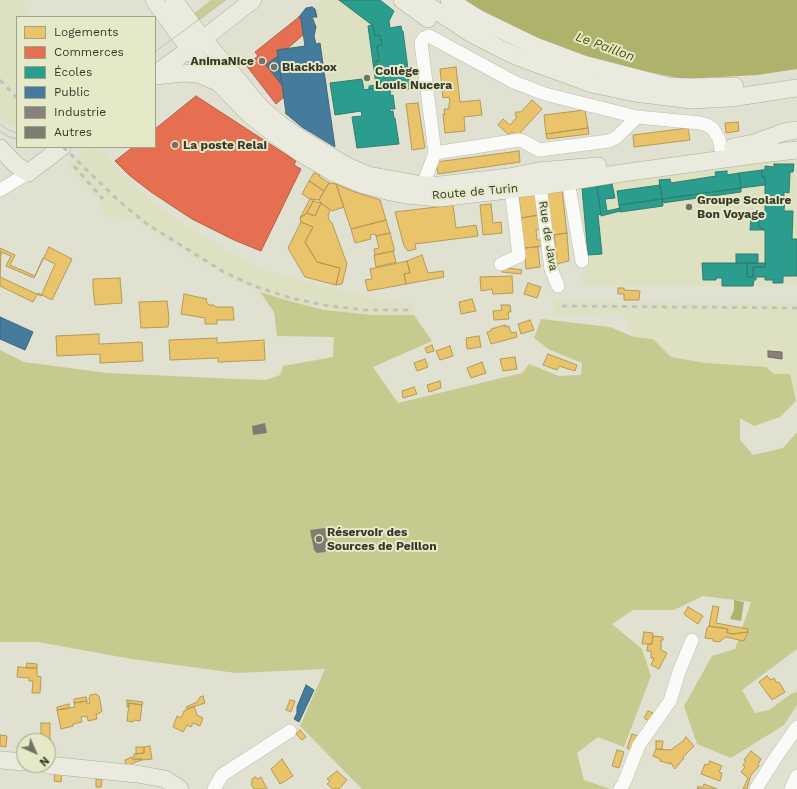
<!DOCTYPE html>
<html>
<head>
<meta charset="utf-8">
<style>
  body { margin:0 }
  #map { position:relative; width:797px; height:789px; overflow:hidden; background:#e0e1d0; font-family:"Work Sans",sans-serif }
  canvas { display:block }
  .legend { position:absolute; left:16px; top:16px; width:140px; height:132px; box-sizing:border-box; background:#e6e9c8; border:1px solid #a0a289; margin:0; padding:5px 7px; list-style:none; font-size:12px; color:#37382b }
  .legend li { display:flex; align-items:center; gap:8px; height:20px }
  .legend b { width:20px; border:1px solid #a0a289 }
  .north { position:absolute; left:16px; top:733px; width:40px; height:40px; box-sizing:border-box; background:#e6e9c8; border:1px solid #a0a289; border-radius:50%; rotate:135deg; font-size:11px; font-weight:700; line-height:16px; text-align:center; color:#37382b }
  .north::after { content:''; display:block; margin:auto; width:14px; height:18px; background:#727365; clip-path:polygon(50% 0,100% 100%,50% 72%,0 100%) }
</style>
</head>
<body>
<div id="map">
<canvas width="797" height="789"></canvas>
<ul class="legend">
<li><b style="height:11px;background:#e9c46a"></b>Logements</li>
<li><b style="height:11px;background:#e76f51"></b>Commerces</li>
<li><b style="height:11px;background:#2a9d8f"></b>Écoles</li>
<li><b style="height:11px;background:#457b9d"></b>Public</li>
<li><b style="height:11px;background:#8a817c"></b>Industrie</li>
<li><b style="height:11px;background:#7d7e71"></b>Autres</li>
</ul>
<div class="north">N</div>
</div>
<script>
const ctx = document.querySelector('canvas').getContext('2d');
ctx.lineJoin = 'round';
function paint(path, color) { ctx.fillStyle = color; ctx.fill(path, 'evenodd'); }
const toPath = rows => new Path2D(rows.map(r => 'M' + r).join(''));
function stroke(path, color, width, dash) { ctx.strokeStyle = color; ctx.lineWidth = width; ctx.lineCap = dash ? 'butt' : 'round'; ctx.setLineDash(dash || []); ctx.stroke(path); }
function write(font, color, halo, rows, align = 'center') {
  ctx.font = font + ' "Work Sans",sans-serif'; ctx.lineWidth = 4; ctx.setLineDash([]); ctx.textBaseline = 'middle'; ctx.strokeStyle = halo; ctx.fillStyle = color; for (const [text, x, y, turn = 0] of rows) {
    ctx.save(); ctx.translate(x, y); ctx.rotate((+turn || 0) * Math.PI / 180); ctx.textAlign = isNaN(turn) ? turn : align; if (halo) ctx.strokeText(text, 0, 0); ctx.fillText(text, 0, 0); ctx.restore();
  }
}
paint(toPath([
  [0,0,24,0,29,17,17,17,17,124,13,127,0,118],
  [326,0,380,0,394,11,389,21,390,27,401,26,402,31,403,31,410,84,409,85,409,89,390,92,391,95,393,95,395,109,390,109,390,111,393,111,395,118,399,144,357,148,352,117,362,116,361,112,335,115,330,83,326,83,320,44,316,44,314,36,316,27,312,17,317,16,315,4,323,2],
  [91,147,98,147,134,188,178,221,252,265,262,269,300,280,375,299,414,304,414,315,373,315,324,310,289,301,229,279,168,242,137,220,102,215,105,207,66,166],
  [794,156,797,227,797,283,722,286,583,286,582,261,582,188,613,180],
  [553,301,797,304,797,401,796,401,790,374,774,374,671,357,653,339,634,337,621,313,554,315]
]), '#dee0c2');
paint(toPath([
  [211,0,226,0,196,23,191,16]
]), '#c8cc95');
paint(toPath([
  [260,292,289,301,324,310,373,315,414,315,432,341,373,367,398,403,522,373,529,364,559,376,581,375,582,363,550,350,534,338,541,319,610,327,634,337,653,339,671,357,705,363,766,367,774,374,790,374,796,401,780,417,754,426,740,418,740,440,753,455,783,448,797,432,797,649,742,690,755,713,769,710,791,694,797,692,797,705,784,725,731,758,697,744,684,706,712,656,735,649,751,602,703,596,674,610,633,610,612,624,642,649,651,676,624,747,598,737,577,753,584,780,610,789,362,789,300,726,325,669,236,673,132,659,38,642,0,642,0,350,24,362,107,373,237,379,266,380,280,375,283,366,333,357,334,337,277,336,274,312]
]), '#c6ca8f');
paint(toPath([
  [464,0,797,0,797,69,757,75,684,79,608,64,532,36,481,10],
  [734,600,744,602,741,621,730,619,734,610]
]), '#aeb26b');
const homes = toPath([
  [456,67,460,102,480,100,482,115,464,117,465,131,445,133,443,114,445,114,444,109,449,109,449,103,450,103,449,97,443,98,440,69,456,67],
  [532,100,542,109,517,136,512,132,509,135,498,125,503,119,510,125,517,117,515,115,516,112,521,112,532,100],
  [418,103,425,148,412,150,406,104,418,103],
  [585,110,588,128,546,134,544,115,585,110],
  [738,122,739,131,726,133,725,123,738,122],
  [588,128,589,134,547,139,546,134,588,128],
  [688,128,690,140,634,147,633,135,688,128],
  [519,151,520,162,438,174,436,162,519,151],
  [314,173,320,175,319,176,329,183,324,191,309,181,314,173],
  [309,181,324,191,319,200,310,199,302,194,309,181],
  [329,183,336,184,344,207,332,211,321,203,319,200,329,183],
  [336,184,352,191,380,200,386,220,351,229,336,184],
  [562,190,567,233,552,235,547,192,562,190],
  [536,194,539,215,521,218,519,196,536,194],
  [310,199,314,200,307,213,300,218,310,199],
  [313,201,321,203,315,216,307,213,313,201],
  [321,203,330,210,328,216,329,220,332,223,347,264,342,284,336,285,340,268,317,262,305,242,313,227,301,222,300,218,307,213,315,216,321,203],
  [491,204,493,223,501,222,502,233,483,235,480,205,491,204],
  [453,205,456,228,476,225,478,236,415,244,416,249,408,251,404,246,395,212,453,205],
  [539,215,540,229,536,230,537,240,541,240,542,246,524,248,521,218,539,215],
  [386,220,390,233,376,236,375,234,370,235,371,239,355,243,351,229,386,220],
  [301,222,313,227,305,242,317,262,340,268,336,285,305,277,288,248,301,222],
  [390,233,394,248,394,251,375,255,374,249,379,248,376,236,390,233],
  [567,233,569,261,557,264,554,235,567,233],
  [49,247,72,259,52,300,38,293,33,302,0,286,0,248,15,255,10,265,35,276,49,247],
  [538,247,540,267,526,269,524,248,538,247],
  [393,251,396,262,376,267,374,255,393,251],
  [1,252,11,256,6,266,34,278,43,258,55,264,41,296,0,277,1,252],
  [422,255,428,273,443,271,444,277,406,284,404,274,410,273,407,261,422,255],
  [407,261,410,273,404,274,406,284,368,291,365,280,372,279,370,269,407,261],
  [502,268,516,269,522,270,521,274,502,272,502,268],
  [512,276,513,293,493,294,492,289,481,291,480,277,512,276],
  [120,278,122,303,95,305,93,288,93,279,120,278],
  [528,283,541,287,537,298,524,294,528,283],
  [618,288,624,288,624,290,640,291,639,300,624,300,624,294,618,294,618,288],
  [184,294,207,299,206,301,209,305,214,305,216,307,233,307,234,320,217,320,217,324,205,324,205,318,181,314,184,294],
  [472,299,476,311,461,314,459,302,472,299],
  [167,301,169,318,168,327,141,328,139,302,167,301],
  [501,305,510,305,511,312,508,312,509,319,494,320,493,311,502,310,501,305],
  [530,320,534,330,521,334,518,324,530,320],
  [505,325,505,327,509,326,511,333,516,332,517,337,491,344,487,332,491,331,491,329,505,325],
  [99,334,99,344,142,342,143,361,100,363,100,354,57,356,56,336,99,334],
  [479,336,481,347,467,349,466,338,479,336],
  [217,338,217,343,264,340,265,360,218,362,218,358,170,360,169,340,217,338],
  [432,345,434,351,427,353,425,348,432,345],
  [450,346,453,356,440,360,436,351,450,346],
  [548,354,577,365,575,371,559,366,557,370,543,365,548,354],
  [515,357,517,369,503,371,500,359,515,357],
  [425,359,428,367,417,371,414,363,425,359],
  [482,362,486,373,471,378,467,368,482,362],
  [440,381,441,388,429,392,427,385,440,381],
  [414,387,417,394,403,398,402,391,414,387],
  [713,606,719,607,716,623,748,629,748,632,733,634,727,633,728,629,709,626,713,606],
  [688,607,703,616,698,624,685,615,684,614,688,607],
  [709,626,728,629,727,633,733,634,748,632,744,641,726,637,719,642,713,641,713,639,705,638,707,628,709,626],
  [644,632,653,633,652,644,642,644,644,632],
  [653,636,663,637,663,640,661,640,661,650,667,653,659,669,651,665,654,658,651,658,651,651,647,651,648,644,652,644,653,636],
  [27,663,37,664,37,668,26,668,27,663],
  [18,667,37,668,37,676,41,677,40,693,32,693,33,681,29,681,29,678,17,677,18,667],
  [767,676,771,680,774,678,777,683,779,682,785,692,772,700,759,682,767,676],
  [96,694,99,696,102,711,100,713,96,714,97,719,88,721,87,716,81,717,82,722,73,724,73,726,61,729,57,710,75,707,74,703,87,701,87,704,90,703,89,699,90,695,96,694],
  [203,696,205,703,187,709,186,707,197,702,200,697,203,696],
  [86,697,87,701,74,703,74,699,86,697],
  [127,700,143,702,142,705,129,703,129,707,127,707,127,700],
  [290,700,295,701,291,712,286,710,290,700],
  [129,703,142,705,140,721,134,720,133,722,127,721,129,703],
  [69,704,69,708,57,710,57,707,69,704],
  [194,706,197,715,203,718,200,726,193,723,191,727,187,725,183,732,173,727,177,716,181,718,184,711,194,706],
  [648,711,653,713,649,721,644,718,648,711],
  [41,723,50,723,50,741,41,740,41,723],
  [300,730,306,737,302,740,296,734,300,730],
  [632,734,639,736,633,750,627,748,632,734],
  [0,735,7,736,6,747,0,746,0,735],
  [686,737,694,746,683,757,684,758,675,769,670,762,670,764,660,761,660,759,653,756,656,749,671,750,683,741,686,737],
  [656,741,663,741,662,749,656,749,656,741],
  [150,746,152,759,142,760,142,759,134,759,134,754,144,753,144,747,150,746],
  [136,747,144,747,144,753,136,754,136,747],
  [617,750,624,752,619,768,612,766,617,750],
  [751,751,761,759,758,764,759,766,752,774,751,774,747,789,743,789,748,778,741,772,745,767,743,765,746,761,744,760,751,751],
  [132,757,133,760,142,759,142,760,133,763,130,765,126,765,125,760,132,757],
  [282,759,293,776,280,784,271,769,282,759],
  [710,761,722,766,719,772,722,773,720,781,701,774,705,764,708,765,710,761],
  [337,771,347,780,339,789,333,789,327,784,330,781,327,779,337,771],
  [55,772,62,773,61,782,54,781,55,772],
  [255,777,258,779,261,777,267,789,254,789,251,784,252,783,252,779,255,777],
  [96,779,102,780,101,787,96,787,96,779],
  [704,784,717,789,697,789,698,786,702,788,704,784]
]);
paint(homes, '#e9c46a');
stroke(homes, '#b49a57', 1);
const shops = toPath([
  [299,17,301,19,303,35,288,48,277,50,278,56,266,65,282,85,284,97,276,104,246,65,258,56,255,52,299,17],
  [196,96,296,161,294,165,301,169,261,251,234,240,192,219,151,192,129,175,115,161,133,147,155,147,155,129,196,96]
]);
paint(shops, '#e76f51');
stroke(shops, '#b25e46', 1);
const schools = toPath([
  [339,0,380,0,394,11,389,21,390,28,401,26,402,31,403,31,410,84,409,84,409,89,390,91,391,96,393,95,395,109,390,109,390,112,393,111,394,118,395,118,399,144,357,148,352,117,362,116,361,111,335,115,330,83,362,79,364,90,380,87,376,61,379,61,377,46,382,45,380,35,375,36,373,25,372,25,339,0],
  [373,25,375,36,380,35,382,45,377,46,379,61,375,61,379,88,369,89,369,86,376,85,368,26,373,25],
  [774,164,794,164,793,172,790,172,789,193,784,192,784,197,785,197,784,211,793,211,792,239,797,239,797,276,783,276,783,283,773,283,773,280,765,280,765,277,756,277,756,280,754,280,753,286,722,286,722,278,716,278,716,280,703,280,702,263,747,263,747,277,753,277,753,267,765,267,765,230,760,228,758,223,760,219,765,217,765,177,762,177,762,170,765,170,765,166,774,167,774,164],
  [762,170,762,177,765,177,765,185,741,188,739,173,762,170],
  [727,171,727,175,739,173,741,188,662,199,659,180,670,179,671,183,716,176,715,172,727,171],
  [612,184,615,198,605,199,607,211,620,208,620,211,601,216,597,186,612,184],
  [660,185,662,199,619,205,617,191,660,185],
  [597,186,601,214,598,215,602,254,588,255,582,188,597,186],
  [741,188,741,192,662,203,662,199,741,188],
  [662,199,663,206,620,212,619,205,662,199],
  [751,217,765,217,760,219,758,223,760,228,765,230,750,230,751,217],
  [736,254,758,254,758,263,736,263,736,254],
  [747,263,765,263,765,267,753,267,753,277,747,277,747,263]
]);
paint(schools, '#2a9d8f');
stroke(schools, '#2e7f71', 1);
const public = toPath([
  [312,7,315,9,317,17,312,17,316,27,314,36,316,44,320,43,335,147,302,127,285,113,286,113,277,50,305,46,301,19,299,17,306,8,312,7],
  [278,56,282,85,266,65,278,56],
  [0,317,33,332,25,350,0,339,0,317],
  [306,685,314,690,299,722,294,719,297,713,297,707,306,685]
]);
paint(public, '#457b9d');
stroke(public, '#41677b', 1);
const industry = toPath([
  [768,351,782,352,782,359,768,357,768,351]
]);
paint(industry, '#8a817c');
stroke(industry, '#716b64', 1);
paint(toPath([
  [265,423,267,433,253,435,252,426],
  [325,528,329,548,325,552,317,553,314,550,310,530]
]), '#7d7e71');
const minor = toPath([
  [435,153,421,43,424,38,429,36,514,82,545,94,637,117],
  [539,178,551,269,558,286],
  [568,181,582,261],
  [423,185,435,153,519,140,523,141,539,150,609,141,617,137,637,117,700,123,707,125,713,129,719,139,721,149],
  [0,190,28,173],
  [501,264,519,256,511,188],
  [214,789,222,775,290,731],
  [620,789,624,783,639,745,670,701,679,672,692,640],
  [756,789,774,760,797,727],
  [791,789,797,776]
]);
const major = toPath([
  [154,0,189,49,218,82,249,114,274,134,302,154,334,173,361,184,391,192,406,195,440,198,541,186,622,173,754,155,797,150],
  [174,0,196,30,261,108,281,125,305,141,347,166,368,175,423,185,440,185,509,177,538,171,598,166],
  [402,0,428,19],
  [420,0,470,33,503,50,518,57,592,84,635,93,691,100,731,98,797,88],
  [449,0,479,19,535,46,583,64,668,86],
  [155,74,203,39,253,0],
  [155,76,183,73,198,74,217,82],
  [660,86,690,87,735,86],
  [733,147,754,143,784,132,797,130],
  [0,148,15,164,28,173,62,147],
  [0,760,24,762],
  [48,765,137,774,165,779,180,789]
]);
stroke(minor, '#bdbeaf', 14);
stroke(major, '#adae95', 18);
stroke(minor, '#fafaf8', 13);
stroke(major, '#eaeade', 17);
stroke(toPath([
  [155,52,225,0],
  [0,124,7,129,17,133],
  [0,131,7,136,17,139]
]), '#c0c1bc', 1);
stroke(toPath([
  [0,80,17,98],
  [63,147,120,202,147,224,224,272,254,286,291,298,329,306,366,310,413,310],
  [74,166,103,199],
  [562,306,797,308]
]), '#c0c1bc', 3, [5, 5]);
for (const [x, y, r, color] of [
  [262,61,4,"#727365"],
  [274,67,4,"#727365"],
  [367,78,4,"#727365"],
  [175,145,4,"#727365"],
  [689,207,4,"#727365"],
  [319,539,4,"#727365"]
]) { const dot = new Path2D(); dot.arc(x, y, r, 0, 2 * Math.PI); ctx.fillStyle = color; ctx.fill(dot); stroke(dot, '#e6e9c8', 1.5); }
write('bold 12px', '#37382b', '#e6e9c8', [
  ["AnimaNice",254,61,"right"],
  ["Blackbox",282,67],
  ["Collège",375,71],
  ["Louis Nucera",375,85],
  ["La poste Relai",183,145],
  ["Groupe Scolaire",697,200],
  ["Bon Voyage",697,214],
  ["Réservoir des",327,532],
  ["Sources de Peillon",327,546]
], 'left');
write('12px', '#37382b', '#e6e9c8', [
  ["Route de Turin",475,192,-5],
  ["Rue de Java",548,236,81]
]);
write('italic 13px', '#4a4d01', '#e6e9c8', [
  ["Le Paillon",605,47,20]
]);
</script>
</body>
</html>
